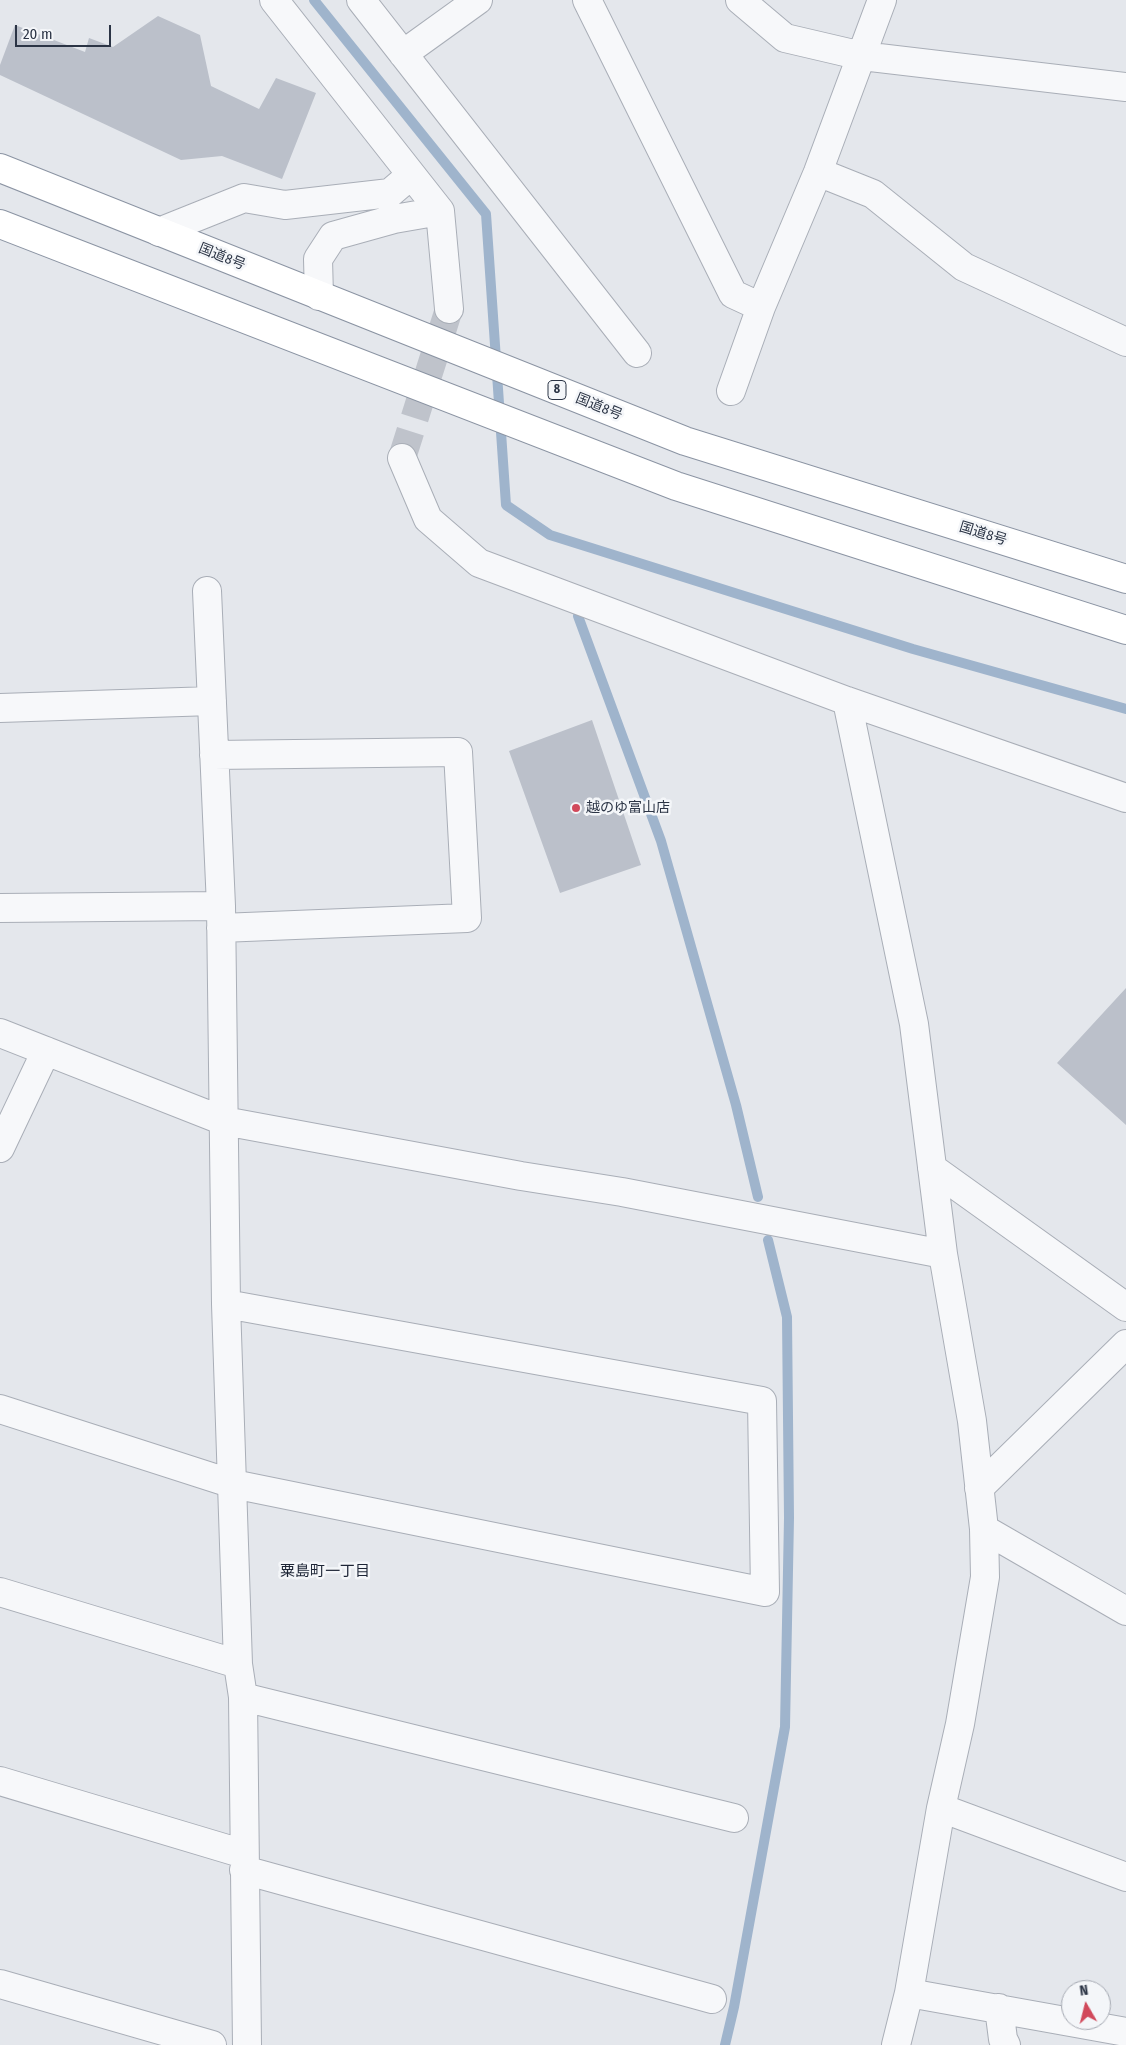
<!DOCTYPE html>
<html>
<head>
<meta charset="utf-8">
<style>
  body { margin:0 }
  #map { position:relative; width:1126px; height:2045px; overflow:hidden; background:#e4e7ec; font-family:"Fira Sans Condensed",sans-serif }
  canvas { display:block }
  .north { position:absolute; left:1061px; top:1980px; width:50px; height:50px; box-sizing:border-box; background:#f4f6f9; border:1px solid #a4a8b1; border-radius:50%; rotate:352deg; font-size:14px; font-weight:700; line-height:20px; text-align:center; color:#2b3445 }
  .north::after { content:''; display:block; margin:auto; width:18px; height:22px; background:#d1495b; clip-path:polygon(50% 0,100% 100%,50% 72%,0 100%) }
  .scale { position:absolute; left:15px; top:25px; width:96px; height:22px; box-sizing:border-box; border:2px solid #2b3445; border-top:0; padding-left:6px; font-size:15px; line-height:18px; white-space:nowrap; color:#2b3445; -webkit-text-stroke:4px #f4f6f9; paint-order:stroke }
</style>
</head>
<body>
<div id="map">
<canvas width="1126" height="2045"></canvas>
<div class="north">N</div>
<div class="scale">20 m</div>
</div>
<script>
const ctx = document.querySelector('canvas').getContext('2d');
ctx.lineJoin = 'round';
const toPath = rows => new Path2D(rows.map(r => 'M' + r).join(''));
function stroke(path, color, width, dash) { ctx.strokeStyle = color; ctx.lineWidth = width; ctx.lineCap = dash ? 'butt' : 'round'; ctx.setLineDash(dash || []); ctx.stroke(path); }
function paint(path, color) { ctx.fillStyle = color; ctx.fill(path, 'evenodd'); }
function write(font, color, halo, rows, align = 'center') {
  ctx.font = font + ' "Fira Sans Condensed","Noto Sans JP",sans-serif'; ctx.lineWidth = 5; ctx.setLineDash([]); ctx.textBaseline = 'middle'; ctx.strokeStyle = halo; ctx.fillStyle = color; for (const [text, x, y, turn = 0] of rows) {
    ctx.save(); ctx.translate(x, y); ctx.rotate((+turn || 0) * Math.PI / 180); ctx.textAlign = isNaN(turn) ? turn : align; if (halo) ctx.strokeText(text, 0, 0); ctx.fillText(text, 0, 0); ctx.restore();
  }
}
stroke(toPath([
  [314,0,486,214,506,505,550,535,913,649,1126,709],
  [578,616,661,841,736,1105,758,1197],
  [725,2045,734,2007,785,1727,789,1518,787,1317,768,1240]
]), '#9fb4cc', 10);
paint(toPath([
  [158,16,200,35,211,86,259,109,276,78,316,93,282,179,222,156,181,160,0,75,0,65,15,25,85,52,89,38,113,47],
  [592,720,641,865,560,893,509,751],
  [1126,988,1126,1125,1057,1063]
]), '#bbc0ca');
stroke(toPath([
  [402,458,449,309]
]), '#bfc3cb', 28, [28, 14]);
const street = toPath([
  [274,0,440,211,449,309],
  [361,0,637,353],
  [587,0,733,294,761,307],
  [740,0,785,38,862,56,1126,87],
  [403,54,478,0],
  [818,172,873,194,964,267,1126,342],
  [159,232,244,198,285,205,390,193,411,175],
  [319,296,318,259,333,236,394,219,440,211],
  [731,391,761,307,818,172,882,0],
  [402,458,428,519,479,563,847,701,1126,798],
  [207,591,221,906,226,1304,238,1664,243,1697,247,2045],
  [847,701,914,1024,943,1254],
  [0,708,212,701],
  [214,755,458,752,467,918,221,928],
  [0,908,221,906],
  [0,1033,224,1121,521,1176,622,1192,943,1254,972,1421,984,1529,985,1577,960,1724,941,1808,909,1993,896,2045],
  [0,1148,46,1051],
  [932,1168,1126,1307],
  [0,1409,233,1484,765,1592,762,1401,226,1304],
  [979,1488,1126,1344],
  [984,1529,1126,1611],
  [0,1592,238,1664],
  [243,1697,734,1818],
  [0,1781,244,1854],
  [941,1808,1126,1877],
  [244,1870,712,1999],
  [0,1984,212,2045],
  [909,1993,1126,2032],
  [999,2008,1003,2039,1006,2045]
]);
const highway = toPath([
  [0,168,685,441,1126,579],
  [0,224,676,486,1126,630]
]);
stroke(street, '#a9aeb7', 30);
stroke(highway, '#8b94a3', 30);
stroke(street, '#f7f8fa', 28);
stroke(highway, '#fff', 28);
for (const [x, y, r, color] of [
  [576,808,5,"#d1495b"]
]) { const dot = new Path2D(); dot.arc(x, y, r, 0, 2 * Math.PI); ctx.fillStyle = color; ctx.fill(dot); stroke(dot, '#f4f6f9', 2); }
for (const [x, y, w] of [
  [557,390,18]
]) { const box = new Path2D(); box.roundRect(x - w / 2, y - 9.5, w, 19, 4); ctx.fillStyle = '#f4f6f9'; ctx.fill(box); stroke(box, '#2b3445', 1); }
write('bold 12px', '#2b3445', null, [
  ["8",557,390]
]);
write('14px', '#2b3445', '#f4f6f9', [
  ["国道8号",222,257,22],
  ["国道8号",599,407,22],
  ["国道8号",983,534,17]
]);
write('14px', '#2b3445', '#f4f6f9', [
  ["越のゆ富山店",586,808]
], 'left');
write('15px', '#1d2536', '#f4f6f9', [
  ["粟島町一丁目",325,1572]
]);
</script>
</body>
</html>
